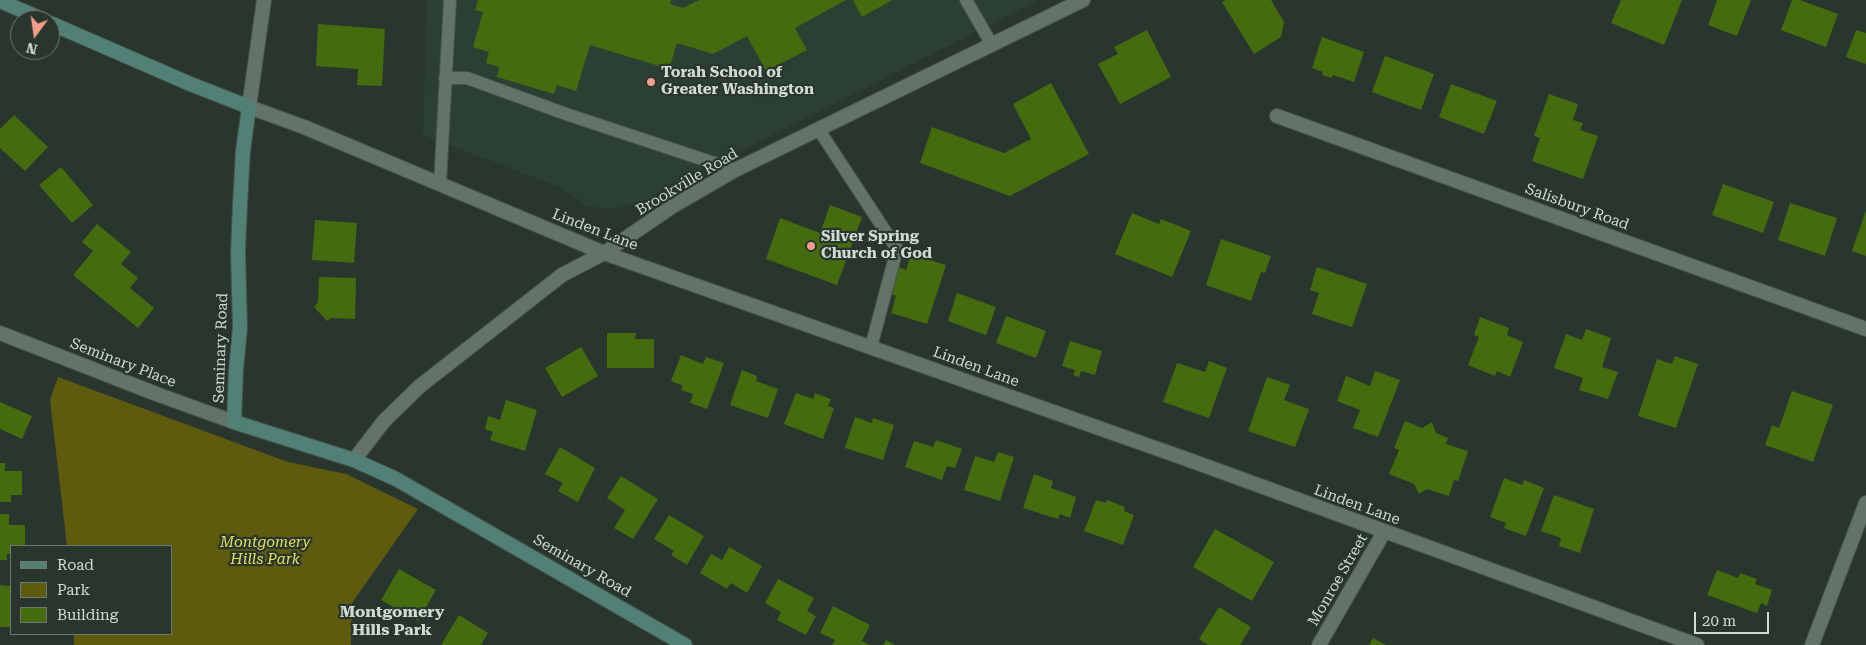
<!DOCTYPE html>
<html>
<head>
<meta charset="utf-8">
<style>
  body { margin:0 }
  #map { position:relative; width:1866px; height:645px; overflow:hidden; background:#28362d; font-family:"Roboto Serif",serif }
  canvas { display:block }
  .legend { position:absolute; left:10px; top:545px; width:162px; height:90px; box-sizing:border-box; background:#28362d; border:1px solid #6c7870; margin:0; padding:6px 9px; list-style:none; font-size:15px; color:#d1dad4 }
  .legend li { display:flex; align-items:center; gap:10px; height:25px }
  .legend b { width:25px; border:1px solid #6c7870 }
  .north { position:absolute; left:10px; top:10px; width:50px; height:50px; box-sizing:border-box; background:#28362d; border:1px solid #6c7870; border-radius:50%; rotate:194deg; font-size:14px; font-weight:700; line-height:20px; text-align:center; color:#d1dad4 }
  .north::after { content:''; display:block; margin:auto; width:18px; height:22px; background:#f49d8d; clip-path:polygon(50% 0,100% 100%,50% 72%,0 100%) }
  .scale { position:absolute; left:1694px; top:612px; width:75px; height:22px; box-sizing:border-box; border:2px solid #d1dad4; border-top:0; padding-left:6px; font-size:15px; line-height:18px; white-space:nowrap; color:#d1dad4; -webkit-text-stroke:4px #28362d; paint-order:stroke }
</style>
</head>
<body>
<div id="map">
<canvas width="1866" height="645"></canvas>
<ul class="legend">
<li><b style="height:6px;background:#518174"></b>Road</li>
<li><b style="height:14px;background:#5e5a0e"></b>Park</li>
<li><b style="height:14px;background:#446c0f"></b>Building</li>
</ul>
<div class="north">N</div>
<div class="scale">20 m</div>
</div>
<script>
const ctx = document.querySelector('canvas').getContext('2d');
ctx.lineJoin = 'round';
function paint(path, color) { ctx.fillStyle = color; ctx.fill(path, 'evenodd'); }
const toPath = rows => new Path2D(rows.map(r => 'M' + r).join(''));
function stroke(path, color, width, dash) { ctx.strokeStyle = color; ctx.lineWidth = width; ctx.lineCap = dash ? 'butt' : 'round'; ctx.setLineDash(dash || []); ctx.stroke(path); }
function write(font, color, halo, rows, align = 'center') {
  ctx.font = font + ' "Roboto Serif",serif'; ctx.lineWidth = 4.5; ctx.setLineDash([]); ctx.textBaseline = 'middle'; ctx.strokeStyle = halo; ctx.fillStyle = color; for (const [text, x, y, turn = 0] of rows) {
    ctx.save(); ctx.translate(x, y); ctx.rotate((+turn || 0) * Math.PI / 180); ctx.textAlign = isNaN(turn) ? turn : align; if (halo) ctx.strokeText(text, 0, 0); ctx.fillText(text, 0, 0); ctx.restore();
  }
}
paint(toPath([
  [427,0,1039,0,717,163,676,182,646,200,618,208,607,209,588,206,559,187,423,135]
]), '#2b4033');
paint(toPath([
  [58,377,288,462,346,474,418,509,352,603,351,645,74,645,74,634,171,634,171,546,67,546,50,400]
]), '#5e5a0e');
paint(toPath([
  [478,0,671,0,670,4,683,8,699,0,846,0,795,28,807,50,766,71,747,36,713,54,677,43,669,69,590,45,576,91,557,85,554,94,497,77,499,67,486,63,489,52,473,47,483,12,475,10],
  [853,0,892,0,862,17],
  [1226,0,1271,0,1284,22,1281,37,1254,54,1222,2],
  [1621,0,1682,0,1664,45,1611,23],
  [1717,0,1751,0,1737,36,1708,25],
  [1792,0,1800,0,1838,14,1826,47,1781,30],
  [318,24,385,29,382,86,357,85,358,69,316,66],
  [1147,30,1171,77,1120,104,1098,64,1118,54,1114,47],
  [1856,30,1866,33,1866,64,1846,57],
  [1322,37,1364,52,1354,82,1333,75,1332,78,1322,75,1323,72,1312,68],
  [1385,56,1434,74,1421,110,1372,92],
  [1051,83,1089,154,1010,196,920,163,932,127,1004,153,1031,139,1013,104],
  [1451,84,1497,101,1484,134,1439,117],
  [1549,94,1578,104,1573,120,1583,123,1580,130,1598,136,1583,179,1532,161,1540,138,1534,136],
  [14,115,48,147,25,171,0,148,0,129],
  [61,167,93,205,72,223,39,185],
  [1723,184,1774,202,1763,233,1712,215],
  [1790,203,1837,218,1825,256,1778,240],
  [830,205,862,217,837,285,766,259,780,218,820,233],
  [1866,210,1866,256,1852,251],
  [1132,213,1159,224,1161,219,1191,231,1172,277,1115,254],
  [315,220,357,223,354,263,312,260],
  [97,224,131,252,121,264,138,278,130,288,154,308,138,328,73,275,93,251,82,242],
  [1221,239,1271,256,1265,273,1261,272,1251,301,1206,285],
  [911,254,946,265,927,324,891,313,896,296,891,294,899,267,906,270],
  [1317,267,1367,284,1352,327,1312,314,1319,293,1310,290],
  [319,277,356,278,355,319,331,318,327,321,314,307,318,302],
  [957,293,996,307,986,335,948,321],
  [1006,316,1046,331,1036,358,996,343],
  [1480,317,1509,328,1507,335,1523,342,1510,377,1497,371,1495,376,1468,365,1479,337,1474,335],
  [1586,329,1611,338,1602,367,1618,372,1608,399,1579,390,1583,378,1554,368,1566,334,1582,340],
  [607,333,636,333,635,339,654,339,654,368,607,368],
  [1070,341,1102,351,1095,375,1081,371,1079,377,1073,375,1075,370,1062,366],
  [581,347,598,376,562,397,545,368],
  [681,355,703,364,706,357,724,363,707,409,690,403,693,394,681,390,683,386,671,381],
  [1675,356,1698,364,1676,428,1638,416,1657,359,1672,364],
  [1209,361,1227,368,1209,418,1163,402,1177,363,1205,372],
  [742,370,757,376,756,381,778,389,768,418,730,405],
  [1375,371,1400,380,1378,437,1353,428,1360,410,1337,401,1346,376,1370,386],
  [1267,377,1290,385,1284,400,1309,409,1295,447,1248,431],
  [1792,391,1833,405,1813,462,1765,445,1772,425,1779,428],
  [796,393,813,399,815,393,831,399,828,406,834,408,823,439,784,424],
  [506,400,537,410,525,451,490,440,493,432,485,429,488,416,500,420],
  [0,402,32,416,22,439,0,429],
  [855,417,872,423,873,418,894,425,883,460,845,448],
  [1405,421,1422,428,1432,422,1436,433,1448,438,1446,444,1468,451,1458,481,1454,480,1449,496,1427,489,1419,494,1414,484,1389,474,1399,450,1394,448],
  [936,440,962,449,955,468,947,466,942,480,905,467,914,441,933,447],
  [560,447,595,468,578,502,558,491,563,483,545,474],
  [998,452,1014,457,1000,501,964,490,975,456,994,462],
  [0,463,5,463,5,471,22,471,22,495,11,495,11,502,0,502],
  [1034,474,1053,481,1051,488,1076,497,1070,518,1060,514,1058,519,1023,508],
  [621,476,658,499,633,539,614,528,625,510,607,498],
  [1504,478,1522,485,1524,480,1544,488,1526,536,1504,528,1506,523,1490,517],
  [1554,495,1594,509,1580,553,1559,546,1561,538,1541,531],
  [1096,500,1105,503,1107,500,1125,507,1124,511,1134,515,1123,545,1084,531],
  [0,514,9,514,9,525,25,525,25,546,11,546,11,554,7,554,7,560,0,560],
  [669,515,704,536,687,565,671,555,674,551,654,539],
  [1215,529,1274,562,1252,601,1193,567],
  [729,547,762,566,747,593,731,583,727,589,700,573,711,554,722,560],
  [399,569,436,590,418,621,381,600],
  [1717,570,1738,578,1740,573,1757,579,1755,584,1772,590,1767,606,1761,603,1757,613,1707,595],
  [778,579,814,598,807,611,816,616,806,635,777,620,781,612,765,603],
  [0,585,11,586,11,627,0,627],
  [833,606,870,625,862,641,870,645,832,645,835,640,820,633],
  [1219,607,1251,627,1240,645,1208,645,1199,639],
  [459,615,488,633,481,645,441,645],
  [1373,638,1386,645,1369,645],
  [886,640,895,645,883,645]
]), '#446c0f');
const service = toPath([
  [966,0,991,43],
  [445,78,467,78,566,114,735,170],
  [819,130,897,249,871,347],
  [440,184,450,0]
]);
const minor = toPath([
  [1277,116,1866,329],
  [1319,645,1384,532],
  [1812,645,1866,503]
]);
const tertiary = toPath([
  [264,0,249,107,304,127,604,253,1192,461,1697,645],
  [0,333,159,395,234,422],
  [354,460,384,421,420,386,562,275,604,253,673,206,735,170,1083,0]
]);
const secondary = toPath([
  [0,1,44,20],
  [50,23,188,83,249,107,243,151,240,205,238,252,240,328,236,370,234,422,354,460,396,479,685,645]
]);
stroke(service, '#46524a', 14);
stroke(minor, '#46524a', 16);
stroke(tertiary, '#46524a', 16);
stroke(secondary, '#46524a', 16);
stroke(service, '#637368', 12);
stroke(minor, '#637368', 14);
stroke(tertiary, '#637368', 14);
stroke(secondary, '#518174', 14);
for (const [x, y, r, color] of [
  [651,82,5,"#f49d8d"],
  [811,246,5,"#f49d8d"]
]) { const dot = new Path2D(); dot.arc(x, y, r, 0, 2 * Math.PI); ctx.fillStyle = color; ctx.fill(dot); stroke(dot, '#28362d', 2); }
write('bold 15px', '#d1dad4', '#28362d', [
  ["Torah School of",661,73],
  ["Greater Washington",661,90],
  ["Silver Spring",821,237],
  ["Church of God",821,254]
], 'left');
write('15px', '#d1dad4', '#28362d', [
  ["Brookville Road",687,182,-31],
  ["Salisbury Road",1577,207,20],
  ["Linden Lane",595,230,21],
  ["Seminary Road",221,348,-88],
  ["Seminary Place",123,363,21],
  ["Linden Lane",976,367,20],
  ["Linden Lane",1357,505,20],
  ["Seminary Road",582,566,30],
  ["Monroe Street",1338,580,-60]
]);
write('italic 15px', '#e7e057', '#28362d', [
  ["Montgomery",265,543],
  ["Hills Park",265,560]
]);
write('bold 16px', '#d1dad4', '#28362d', [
  ["Montgomery",392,612],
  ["Hills Park",392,630]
]);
</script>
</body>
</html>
